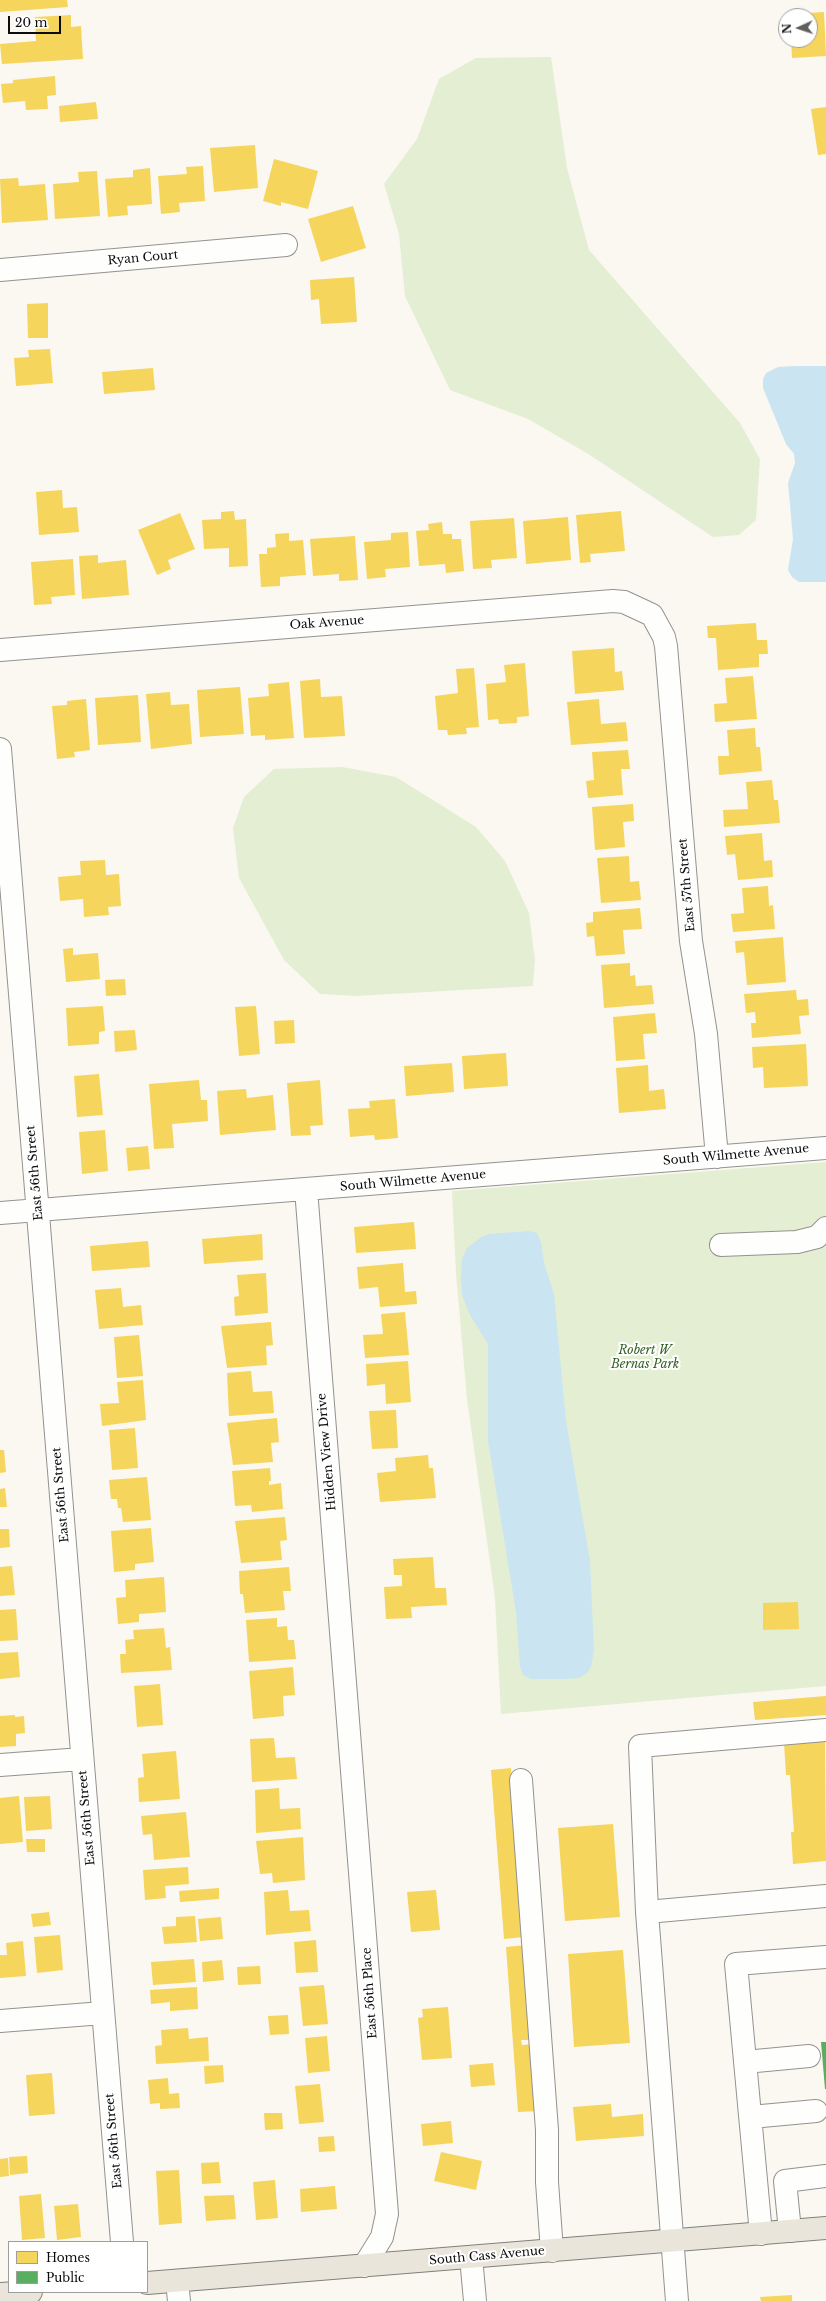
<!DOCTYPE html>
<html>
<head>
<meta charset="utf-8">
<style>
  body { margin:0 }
  #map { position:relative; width:826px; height:2301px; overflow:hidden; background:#faf8f1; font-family:"Libre Baskerville",serif }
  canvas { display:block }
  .legend { position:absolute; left:8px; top:2241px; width:140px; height:52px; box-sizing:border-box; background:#fff; border:1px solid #9e9e9e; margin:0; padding:5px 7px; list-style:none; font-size:12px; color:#0c0c0c }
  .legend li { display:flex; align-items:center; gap:8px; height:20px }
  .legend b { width:20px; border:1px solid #9e9e9e }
  .north { position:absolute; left:778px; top:8px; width:40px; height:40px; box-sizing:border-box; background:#fff; border:1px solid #9e9e9e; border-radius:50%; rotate:267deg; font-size:11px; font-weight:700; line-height:16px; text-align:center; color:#0c0c0c }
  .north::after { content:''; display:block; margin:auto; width:14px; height:18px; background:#5f5f5c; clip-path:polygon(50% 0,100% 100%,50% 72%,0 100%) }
  .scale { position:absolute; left:8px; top:16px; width:53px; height:18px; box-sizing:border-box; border:2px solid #0c0c0c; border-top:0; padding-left:5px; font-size:12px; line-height:14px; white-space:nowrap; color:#0c0c0c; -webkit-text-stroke:3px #fff; paint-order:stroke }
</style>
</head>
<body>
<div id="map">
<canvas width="826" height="2301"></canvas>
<ul class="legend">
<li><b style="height:11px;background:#f6d55c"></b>Homes</li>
<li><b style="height:11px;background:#5aae61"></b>Public</li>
</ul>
<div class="north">N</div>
<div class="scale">20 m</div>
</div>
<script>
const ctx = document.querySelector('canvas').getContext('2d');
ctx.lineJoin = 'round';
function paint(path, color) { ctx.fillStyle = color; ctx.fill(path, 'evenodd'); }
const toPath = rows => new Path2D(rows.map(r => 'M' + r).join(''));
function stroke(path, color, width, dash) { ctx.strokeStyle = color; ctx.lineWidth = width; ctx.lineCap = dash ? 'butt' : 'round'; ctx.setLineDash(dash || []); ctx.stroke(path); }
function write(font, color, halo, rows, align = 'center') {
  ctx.font = font + ' "Libre Baskerville",serif'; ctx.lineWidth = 4; ctx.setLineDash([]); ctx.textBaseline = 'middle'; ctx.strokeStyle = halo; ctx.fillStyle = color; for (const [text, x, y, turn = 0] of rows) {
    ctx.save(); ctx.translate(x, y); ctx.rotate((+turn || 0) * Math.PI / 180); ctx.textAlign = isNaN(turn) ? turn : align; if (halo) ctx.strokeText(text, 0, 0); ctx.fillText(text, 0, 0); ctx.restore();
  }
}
paint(toPath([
  [551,57,567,168,589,250,740,423,760,459,756,520,739,535,713,537,590,455,528,419,450,390,405,296,399,234,384,184,417,139,439,79,476,58],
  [342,767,396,777,476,827,505,861,529,913,535,960,533,986,356,996,320,994,284,960,239,878,233,828,244,797,274,769],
  [826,1162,826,1686,501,1714,495,1598,467,1399,456,1273,452,1191]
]), '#e4eed3');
paint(toPath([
  [796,366,826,366,826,582,799,582,792,577,788,570,793,539,788,483,795,463,794,454,786,444,763,388,763,379,766,373,778,367],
  [529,1231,537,1233,541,1242,544,1263,554,1294,566,1421,590,1561,594,1650,591,1667,587,1673,579,1678,566,1679,531,1679,523,1675,520,1667,516,1612,488,1441,488,1344,470,1315,462,1295,461,1279,462,1259,467,1248,480,1238,489,1234]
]), '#cae5f1');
paint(toPath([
  [0,0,67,0,68,7,0,12],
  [824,12,826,56,792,58,791,40,810,40,810,16,789,14],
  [71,15,71,27,81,26,83,59,2,64,0,44,36,41,35,17],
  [55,76,56,95,47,96,48,109,26,110,25,101,3,103,1,84,13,83,13,80],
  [96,102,98,119,60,122,59,106],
  [826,107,826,154,818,155,811,109],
  [255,145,258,188,214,192,210,148],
  [274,159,318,171,308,209,281,202,281,206,263,201],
  [203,166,205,201,179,203,180,212,161,214,158,176,187,174,186,167],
  [150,168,152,204,127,206,128,215,108,217,105,179,133,177,133,170],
  [97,171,100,216,55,219,53,184,79,182,78,172],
  [18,178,19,186,45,184,48,220,2,223,0,179],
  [353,206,366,248,321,262,308,219],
  [354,277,357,322,321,324,319,299,311,300,310,280],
  [48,303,48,338,28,338,27,304],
  [50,349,53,383,16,386,14,358,29,357,28,350],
  [153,368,155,390,104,394,102,372],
  [62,490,63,508,77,507,79,532,39,535,36,492],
  [234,511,235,520,246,519,248,566,229,567,229,548,204,549,202,520,221,519,221,512],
  [621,511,625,551,590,554,591,562,580,563,576,515],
  [180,513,195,549,168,560,171,569,157,575,138,530],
  [568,517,571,560,526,564,523,521],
  [514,518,517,558,491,560,492,568,473,569,470,521],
  [442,522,443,534,452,534,452,539,461,539,464,571,446,573,445,564,419,566,416,531,429,530,428,524],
  [408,532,410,567,385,569,386,577,367,579,364,542,391,540,391,533],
  [289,533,289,541,303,540,306,575,280,577,280,586,261,587,259,554,267,554,267,548,276,547,275,534],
  [355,536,358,580,339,581,339,574,313,576,310,539],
  [98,555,98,563,126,560,129,595,82,599,79,556],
  [73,559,75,595,51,597,52,604,34,605,31,562],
  [756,623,757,640,767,640,768,654,759,654,759,667,718,670,716,638,708,638,707,626],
  [614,648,615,672,622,671,624,690,575,694,572,651],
  [525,663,529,716,517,717,517,723,499,724,498,719,488,720,486,684,506,682,504,665],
  [474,668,479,727,466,728,467,734,448,735,447,730,438,730,435,696,458,693,456,669],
  [753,676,757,719,715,722,714,704,727,703,725,678],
  [320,679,321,697,342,696,345,736,304,738,300,681],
  [289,682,294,738,265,740,265,735,251,736,248,698,269,696,268,684],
  [240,687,244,734,200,737,197,690],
  [170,692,171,705,189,704,192,744,151,749,146,694],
  [138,695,141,742,98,745,95,698],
  [86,699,90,750,74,752,75,757,57,759,52,706,67,705,67,701],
  [599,699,601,724,626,722,628,741,571,745,567,702],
  [755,728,756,747,760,747,762,771,719,775,718,756,729,756,727,730],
  [628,750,630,769,621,769,623,795,588,798,586,781,594,780,592,752],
  [772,780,774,800,778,800,780,823,724,827,723,810,748,809,746,782],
  [633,804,634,821,623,822,625,847,595,850,592,807],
  [762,833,764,861,772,860,773,877,738,880,735,854,727,855,725,836],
  [629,856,630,882,639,881,641,900,601,903,597,858],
  [105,860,106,875,119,874,121,906,108,907,109,915,84,917,83,899,60,901,58,877,81,875,80,861],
  [768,886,769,906,773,905,775,929,733,932,731,914,744,913,742,888],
  [640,908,642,929,623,930,625,954,596,956,594,936,587,937,586,923,593,922,593,912],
  [783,937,786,982,747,985,744,952,736,953,735,941],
  [73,948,73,955,98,953,100,979,66,982,63,949],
  [630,963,630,976,635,975,636,986,652,985,654,1004,604,1008,601,965],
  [125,979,126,995,106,996,105,980],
  [796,990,797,1000,808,999,809,1015,799,1016,801,1034,752,1038,751,1023,756,1023,755,1012,746,1013,744,994],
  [103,1006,105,1031,99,1032,99,1044,68,1046,66,1008],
  [256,1006,260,1054,239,1056,235,1007],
  [655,1013,657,1033,643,1034,645,1059,616,1061,613,1017],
  [294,1020,295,1043,275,1044,274,1021],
  [135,1030,137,1050,115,1052,114,1031],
  [806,1044,808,1086,764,1088,763,1067,753,1068,752,1047],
  [506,1053,508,1086,464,1089,462,1056],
  [452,1063,454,1092,406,1096,404,1066],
  [648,1065,649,1091,664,1089,666,1109,619,1113,616,1068],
  [99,1074,103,1115,77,1117,74,1076],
  [199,1080,201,1100,207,1100,208,1121,172,1124,174,1148,154,1149,149,1084],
  [320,1080,323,1125,310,1126,311,1135,291,1136,287,1083],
  [246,1089,247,1098,273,1095,276,1130,220,1135,217,1091],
  [395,1099,398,1138,375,1140,374,1135,350,1137,348,1109,370,1108,369,1101],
  [105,1130,108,1171,82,1174,79,1132],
  [148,1146,150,1169,128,1171,126,1148],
  [414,1222,416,1249,356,1253,354,1227],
  [262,1234,263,1260,204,1264,202,1239],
  [148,1241,150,1267,92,1271,90,1246],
  [403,1263,405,1292,416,1291,417,1304,380,1307,378,1287,359,1289,357,1267],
  [266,1273,268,1313,235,1316,234,1297,239,1296,237,1275],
  [121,1288,123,1307,141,1305,143,1325,99,1329,95,1290],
  [405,1312,409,1355,365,1358,363,1335,383,1334,381,1314],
  [271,1322,273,1345,266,1346,267,1365,227,1368,221,1326],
  [139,1335,143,1376,117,1378,114,1337],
  [408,1361,411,1402,386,1404,385,1384,367,1386,366,1364],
  [251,1371,253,1392,272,1391,274,1413,229,1416,227,1373],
  [143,1380,146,1420,102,1426,100,1404,119,1403,117,1382],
  [396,1410,398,1448,372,1449,369,1411],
  [277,1418,279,1442,271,1443,273,1462,233,1465,227,1423],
  [135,1428,138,1468,112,1470,109,1430],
  [0,1450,4,1450,6,1472,0,1473],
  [428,1455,429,1468,433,1468,436,1498,380,1502,377,1473,396,1471,395,1458],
  [270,1468,271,1481,269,1481,269,1485,281,1483,283,1509,252,1512,251,1505,235,1506,232,1471],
  [147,1477,151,1520,123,1522,121,1508,118,1508,117,1499,111,1499,109,1480],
  [5,1488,7,1507,0,1507,0,1489],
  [285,1517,287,1540,280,1541,282,1560,241,1563,235,1521],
  [151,1528,154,1562,135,1564,135,1570,114,1572,111,1531],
  [0,1529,9,1529,10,1547,0,1548],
  [433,1557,435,1588,446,1588,447,1605,411,1607,412,1618,386,1619,384,1587,402,1586,402,1575,394,1575,393,1559],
  [12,1566,15,1595,0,1596,0,1567],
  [289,1567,291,1591,283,1591,285,1610,245,1613,243,1594,240,1594,239,1571],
  [164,1577,166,1612,139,1614,139,1622,118,1624,116,1598,126,1597,125,1580],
  [798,1602,799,1629,763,1630,763,1603],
  [16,1609,18,1640,0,1641,0,1610],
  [277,1618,277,1627,287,1626,288,1640,294,1640,296,1659,249,1662,246,1620],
  [164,1628,166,1648,170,1647,172,1670,121,1673,120,1654,126,1654,125,1640,134,1639,133,1630],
  [18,1652,20,1677,0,1679,0,1653],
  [293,1667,295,1695,283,1696,284,1716,253,1719,249,1671],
  [160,1684,163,1725,137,1727,134,1686],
  [826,1696,826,1715,755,1720,753,1702],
  [15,1715,15,1717,24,1716,25,1733,16,1734,16,1746,0,1747,0,1716],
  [274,1738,276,1758,295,1757,297,1779,252,1782,250,1739],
  [825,1740,826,1861,793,1864,791,1832,794,1832,790,1775,786,1775,784,1743],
  [176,1751,180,1799,139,1802,138,1778,144,1777,142,1754],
  [511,1768,523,1937,504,1939,491,1770],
  [279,1788,280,1809,300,1808,301,1829,256,1833,255,1790],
  [19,1796,23,1842,0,1844,0,1798],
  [50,1796,52,1829,26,1831,24,1797],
  [186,1812,190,1857,154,1860,152,1834,143,1835,141,1816],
  [613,1824,620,1917,565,1921,558,1828],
  [303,1837,305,1880,273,1883,272,1873,260,1874,256,1841],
  [26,1839,45,1839,45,1852,27,1852],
  [188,1867,189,1884,165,1886,166,1898,145,1900,143,1870],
  [219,1888,219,1899,180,1902,179,1891],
  [288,1890,290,1911,309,1910,311,1931,266,1935,264,1892],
  [436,1890,440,1930,411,1932,407,1892],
  [49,1912,51,1925,33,1927,31,1914],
  [195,1916,197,1942,164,1944,162,1927,176,1926,176,1917],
  [221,1917,223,1939,200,1941,198,1919],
  [60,1935,63,1970,37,1973,34,1937],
  [316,1940,318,1972,296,1973,294,1942],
  [23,1941,26,1976,0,1978,0,1955,7,1955,6,1943],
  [526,1945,532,2040,521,2040,522,2045,534,2044,538,2111,518,2112,506,1947],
  [623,1950,630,2043,574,2047,568,1954],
  [194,1959,196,1982,153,1985,151,1962],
  [222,1960,224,1980,203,1982,202,1962],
  [260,1966,261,1984,238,1985,237,1967],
  [324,1985,328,2024,303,2026,299,1987],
  [197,1987,198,2009,170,2011,170,2002,151,2004,150,1990],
  [448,2007,452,2058,422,2060,418,2018,423,2017,422,2009],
  [288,2015,289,2034,270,2035,268,2016],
  [188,2028,189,2039,208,2037,209,2061,156,2064,155,2046,162,2045,161,2030],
  [327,2036,330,2071,308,2073,305,2038],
  [493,2063,495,2085,471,2087,469,2065],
  [223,2065,224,2082,205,2084,204,2066],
  [52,2073,55,2114,29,2116,26,2075],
  [168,2078,169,2094,179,2093,180,2108,160,2109,160,2103,150,2104,148,2080],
  [320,2084,324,2122,299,2124,295,2086],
  [611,2104,612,2117,643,2114,644,2136,576,2141,573,2107],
  [264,2113,282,2113,283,2129,265,2130],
  [451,2121,453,2143,423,2146,421,2124],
  [334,2136,335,2151,319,2152,318,2137],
  [441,2152,482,2161,476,2190,434,2181],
  [27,2156,28,2173,10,2175,9,2157],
  [8,2158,9,2176,0,2177,0,2159],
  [219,2162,221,2183,202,2184,201,2163],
  [179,2170,182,2223,159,2225,156,2171],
  [275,2180,278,2218,256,2220,253,2182],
  [335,2186,337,2209,301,2212,300,2189],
  [41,2194,45,2238,22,2240,19,2196],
  [234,2195,236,2219,206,2221,204,2196],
  [78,2204,81,2237,57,2240,54,2206],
  [792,2295,792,2301,761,2301,760,2297]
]), '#f6d55c');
paint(toPath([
  [821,2042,826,2042,826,2089,825,2089]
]), '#5aae61');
const minor = toPath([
  [0,270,286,245],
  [0,650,613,601,624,602,652,615,664,637,666,646,691,941,706,1034,717,1157],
  [0,749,122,2242],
  [306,1189,387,2214,382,2237,364,2266],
  [0,1213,826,1148],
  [721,1245,797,1242,817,1237,826,1228],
  [0,1765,82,1759],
  [521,1780,547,2130,547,2182,552,2251],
  [647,1912,640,1746,826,1730],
  [0,2021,103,2013],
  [745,2062,809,2056],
  [751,2117,816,2111],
  [790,2231,785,2181,826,2176],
  [761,2234,736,1964,826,1957],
  [471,2257,475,2301],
  [177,2281,179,2301],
  [677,2301,647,1912,826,1896]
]);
const major = toPath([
  [147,2283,826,2228],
  [0,2294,31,2292]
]);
stroke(minor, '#93928f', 24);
stroke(major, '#80807c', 24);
stroke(minor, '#fefefd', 22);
stroke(major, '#eae5da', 22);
write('12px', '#0c0c0c', '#fff', [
  ["Ryan Court",143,258,-5],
  ["Oak Avenue",327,623,-4],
  ["East 57th Street",687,885,-95],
  ["South Wilmette Avenue",736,1155,-5],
  ["East 56th Street",35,1173,-95],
  ["South Wilmette Avenue",413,1181,-5],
  ["Hidden View Drive",327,1452,-95],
  ["East 56th Street",61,1495,-95],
  ["East 56th Street",87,1818,-95],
  ["East 56th Place",370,1993,-94],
  ["East 56th Street",114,2141,-95],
  ["South Cass Avenue",487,2256,-5]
]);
write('italic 12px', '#315e22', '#fff', [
  ["Robert W",645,1351],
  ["Bernas Park",645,1365]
]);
</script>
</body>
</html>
